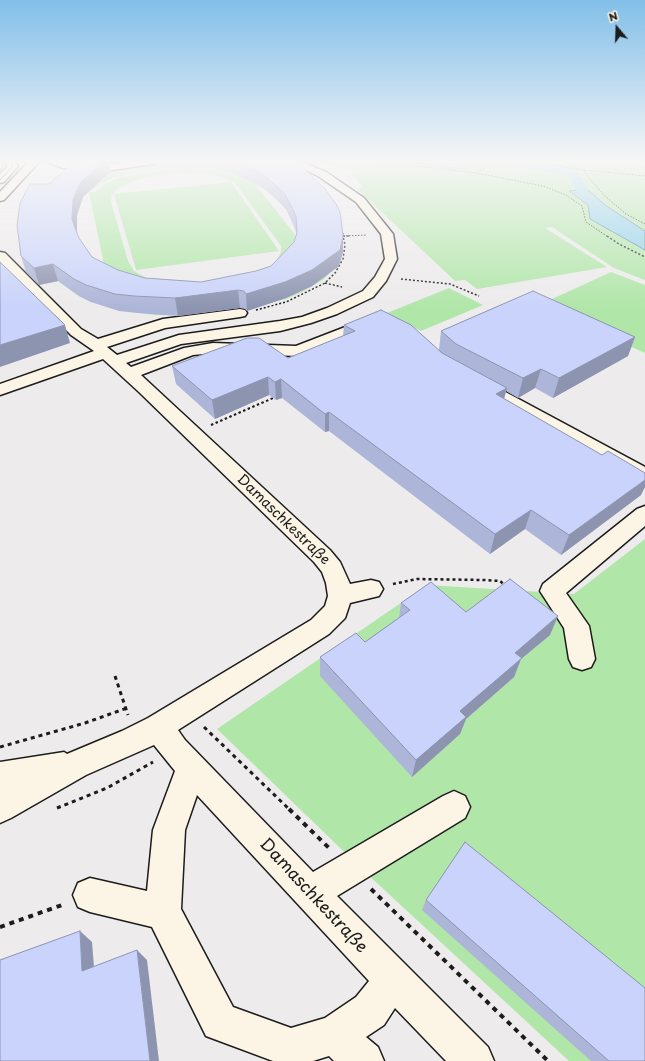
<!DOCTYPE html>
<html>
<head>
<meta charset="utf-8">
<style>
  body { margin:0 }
  #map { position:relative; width:645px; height:1061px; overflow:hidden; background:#edebec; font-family:"Playpen Sans",sans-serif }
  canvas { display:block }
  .north { position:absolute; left:597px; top:8px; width:40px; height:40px; -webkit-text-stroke:3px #fcf5e5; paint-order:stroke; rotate:341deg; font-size:11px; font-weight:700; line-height:16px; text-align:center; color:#1c1c1c }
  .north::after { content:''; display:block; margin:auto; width:14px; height:18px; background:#1c1c1c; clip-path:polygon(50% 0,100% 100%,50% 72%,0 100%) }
</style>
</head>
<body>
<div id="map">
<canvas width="645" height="1061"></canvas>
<div class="north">N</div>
</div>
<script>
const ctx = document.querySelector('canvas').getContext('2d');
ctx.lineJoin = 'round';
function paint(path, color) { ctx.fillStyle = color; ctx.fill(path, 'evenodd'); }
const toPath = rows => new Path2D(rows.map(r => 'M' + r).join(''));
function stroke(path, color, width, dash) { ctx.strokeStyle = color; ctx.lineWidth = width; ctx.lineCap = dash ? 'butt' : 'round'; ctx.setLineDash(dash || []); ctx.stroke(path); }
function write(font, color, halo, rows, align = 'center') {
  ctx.font = font + ' "Playpen Sans",sans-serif'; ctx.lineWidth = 3; ctx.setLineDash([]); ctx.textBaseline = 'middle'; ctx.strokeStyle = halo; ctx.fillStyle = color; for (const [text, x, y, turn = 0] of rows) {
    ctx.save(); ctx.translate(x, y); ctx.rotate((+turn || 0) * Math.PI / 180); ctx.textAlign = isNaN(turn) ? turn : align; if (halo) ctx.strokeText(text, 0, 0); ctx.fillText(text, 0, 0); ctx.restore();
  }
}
paint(toPath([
  [171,160,256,165,337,266,323,280,300,293,286,299,234,311,195,315,156,315,131,312,91,302,79,296,58,281,39,285,32,273,54,198,102,172,120,167],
  [185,167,216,168,221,170,186,168,152,171,121,177,105,184,95,192,89,192,107,279,79,244,76,224,79,206,83,197,97,186,112,178,152,169],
  [176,173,212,175,227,179,236,184,281,246,281,251,277,261,265,271,182,286,148,279,134,271,128,261,111,202,112,195,119,188,139,179],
  [255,184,272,195,286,209,293,223,297,237],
  [293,160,645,160,645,280,614,268,552,227,545,228,607,267,477,289,465,280,455,281,356,188,363,187,350,173,361,171],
  [231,182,279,251,136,270,114,194],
  [611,272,645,285,645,353,539,305],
  [449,288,483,305,421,331,387,313],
  [645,539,645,1061,569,1061,364,871,217,729,427,585,574,594]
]), '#b0e6a8');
const water = toPath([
  [388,160,463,160,472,161,464,169,388,160],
  [587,189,605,205,645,231,645,250,590,219,588,205,569,191,587,189]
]);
paint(water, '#89cfea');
stroke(water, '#5d8798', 1);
paint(toPath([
  [467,160,515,160,567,168,577,171,588,190,586,193,582,194,578,193,568,175,565,174,503,165,472,164,468,163,467,160]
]), '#89cfea');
const minor = toPath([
  [3,160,13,160,18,166,4,182,0,183,0,174,8,166,3,160],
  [30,160,38,160,39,162,4,200,0,201,0,192,30,160],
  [48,160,112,164,138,160,164,160,159,163,112,170,63,168,49,163,48,160],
  [268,160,290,160,304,163,326,172,364,198,393,234,397,259,386,281,373,297,337,314,311,323,280,331,181,344,126,363,131,367,184,348,213,343,296,346,366,319,371,318,376,319,378,322,376,325,298,356,213,353,193,355,141,375,330,550,340,562,350,584,371,580,379,582,383,589,379,596,350,603,345,618,329,634,178,730,185,740,313,872,443,796,454,791,465,796,470,807,465,818,337,896,488,1047,494,1061,446,1061,395,1008,384,1025,366,1037,378,1047,384,1061,334,1061,329,1056,313,1061,273,1061,206,1036,152,927,90,912,78,907,73,895,78,883,90,878,147,891,153,830,175,771,154,745,86,775,11,818,0,823,0,762,64,752,67,754,122,731,148,718,291,632,311,620,325,606,328,596,326,583,322,572,314,562,139,392,103,359,0,395,0,384,94,351,71,335,0,263,0,252,5,253,81,329,98,339,163,319,240,309,245,310,247,313,245,316,240,317,165,328,107,347,117,355,179,335,280,321,302,317,327,308,363,291,375,277,385,259,381,234,356,202,318,176,299,167,273,163,268,160],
  [197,795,369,981,356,997,325,1018,291,1028,233,1007,181,909,185,830,197,795],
  [479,380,485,381,645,467,645,482,638,480,473,389,470,385,473,381,479,380],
  [645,506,645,526,566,593,589,626,595,659,591,667,582,670,573,667,569,659,564,628,540,591,543,584,637,509,645,506]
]);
stroke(minor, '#1c1c1c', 3);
stroke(toPath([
  [368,160,476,173,497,160],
  [519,160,584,170,645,176],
  [584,170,588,177,605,196,626,214,645,224],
  [476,173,543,186,566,195,582,206,586,222,608,237],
  [343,233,344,237],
  [343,236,367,235]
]), '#1c1c1c', 1, [1.5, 1.5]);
stroke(toPath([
  [343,236,349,236],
  [607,236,619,244,645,257],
  [401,279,450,284,479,296],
  [325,283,342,287],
  [256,310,286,302,325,283,335,273,343,259,345,245,343,236]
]), '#1c1c1c', 1.5, [2, 2]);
stroke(toPath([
  [211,425,273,398]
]), '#1c1c1c', 2, [2.5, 2.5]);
stroke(toPath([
  [393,584,417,579,484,580,500,581,506,586]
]), '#1c1c1c', 2.5, [3, 3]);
stroke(toPath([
  [115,676,128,715],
  [204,727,290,810],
  [0,747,85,723,127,708],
  [57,808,107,788,153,762]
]), '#1c1c1c', 3, [4, 4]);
stroke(toPath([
  [289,809,330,849],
  [371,889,548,1061],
  [0,927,65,904]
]), '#1c1c1c', 4, [5, 5]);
paint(minor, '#fcf5e5');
stroke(toPath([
  [0,160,3,165,0,171],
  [0,180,13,166,11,163,3,160]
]), '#1c1c1c', 1);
paint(toPath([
  [155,160,295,160,343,252,339,266,312,286,286,298,247,311,245,309,240,308,178,316,138,313,119,311,91,302,79,296,58,281,39,285,26,272,21,256,49,184,111,171,83,197,77,215,77,232,79,238,92,257,118,270,145,278,201,282,256,271,271,266,294,242,296,234,296,231,286,209,265,189,235,174,212,168,155,165],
  [344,325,439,350,441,331,635,337,628,356,553,398,535,388,518,398,506,391,504,399,641,495,561,555,525,529,490,554,329,431,325,432,282,398,276,400,269,395,215,419,176,384,172,366,288,358,343,336],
  [401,603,466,612,550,635,521,659,514,677,466,719,460,734,412,777,320,676,320,657,365,642,399,618],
  [426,900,645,1061,591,1061,422,910]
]), '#adb5d8');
paint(toPath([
  [105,160,108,160,111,171,83,197,77,215,77,234,72,219,73,200,80,183],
  [343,236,343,252,339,266,312,286,286,298,247,311,246,294],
  [53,264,58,281,39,285,34,268],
  [238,290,240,308,178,316,175,298],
  [65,325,70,343,0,367,0,345],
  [635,337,628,356,553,398,559,378],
  [541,369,535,388,518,398,523,378],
  [268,377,269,395,215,419,212,400],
  [281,379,282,398,276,400,275,382],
  [507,388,502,406,496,394],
  [329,412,329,431,325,432,325,414],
  [645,480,645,487,641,495,561,555,569,535],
  [531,510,525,529,490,554,495,534],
  [558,616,550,635,521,659,514,677,466,719,460,734,412,777,416,760,460,711,515,653],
  [80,931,92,942,95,980,82,971],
  [137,950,147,960,159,1061,150,1061]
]), '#8d94b0');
const building = toPath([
  [90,160,105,160,80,183,73,200,72,219,75,228,79,238,92,257,118,270,145,278,201,282,256,271,271,266,294,242,297,233,296,216,285,194,264,175,233,160,295,160,325,189,336,204,340,212,343,236,340,250,312,270,285,282,246,294,244,291,238,290,175,298,134,296,115,294,86,285,74,279,53,264,34,268,21,256,17,225,20,203,30,184,49,184,72,164,90,160],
  [0,262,65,325,0,345,0,262],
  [533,291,635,337,559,378,541,369,523,378,456,344,441,331,533,291],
  [381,310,411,325,442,353,507,388,496,394,602,455,608,451,645,473,645,480,569,535,531,510,495,534,329,412,325,414,281,379,275,382,268,377,212,400,172,366,247,338,259,338,288,358,355,331,344,325,381,310],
  [510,579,558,616,515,653,522,658,460,711,466,717,416,760,320,657,356,633,365,642,410,610,401,603,431,582,466,612,510,579],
  [465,842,645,988,645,1061,609,1061,426,900,465,842],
  [80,931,82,971,137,950,150,1061,0,1061,0,960,80,931]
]);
paint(building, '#c9d3fb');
stroke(building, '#8d94b0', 1);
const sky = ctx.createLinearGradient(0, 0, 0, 309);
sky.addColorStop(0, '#82bfe9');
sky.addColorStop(0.52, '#f7f6f6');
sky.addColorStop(1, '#f7f6f600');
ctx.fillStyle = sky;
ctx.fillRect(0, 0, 645, 309);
write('14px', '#1c1c1c', '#fcf5e5', [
  ["Damaschkestraße",283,520,44]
]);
write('17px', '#1c1c1c', '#fcf5e5', [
  ["Damaschkestraße",313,896,47]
]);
</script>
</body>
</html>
